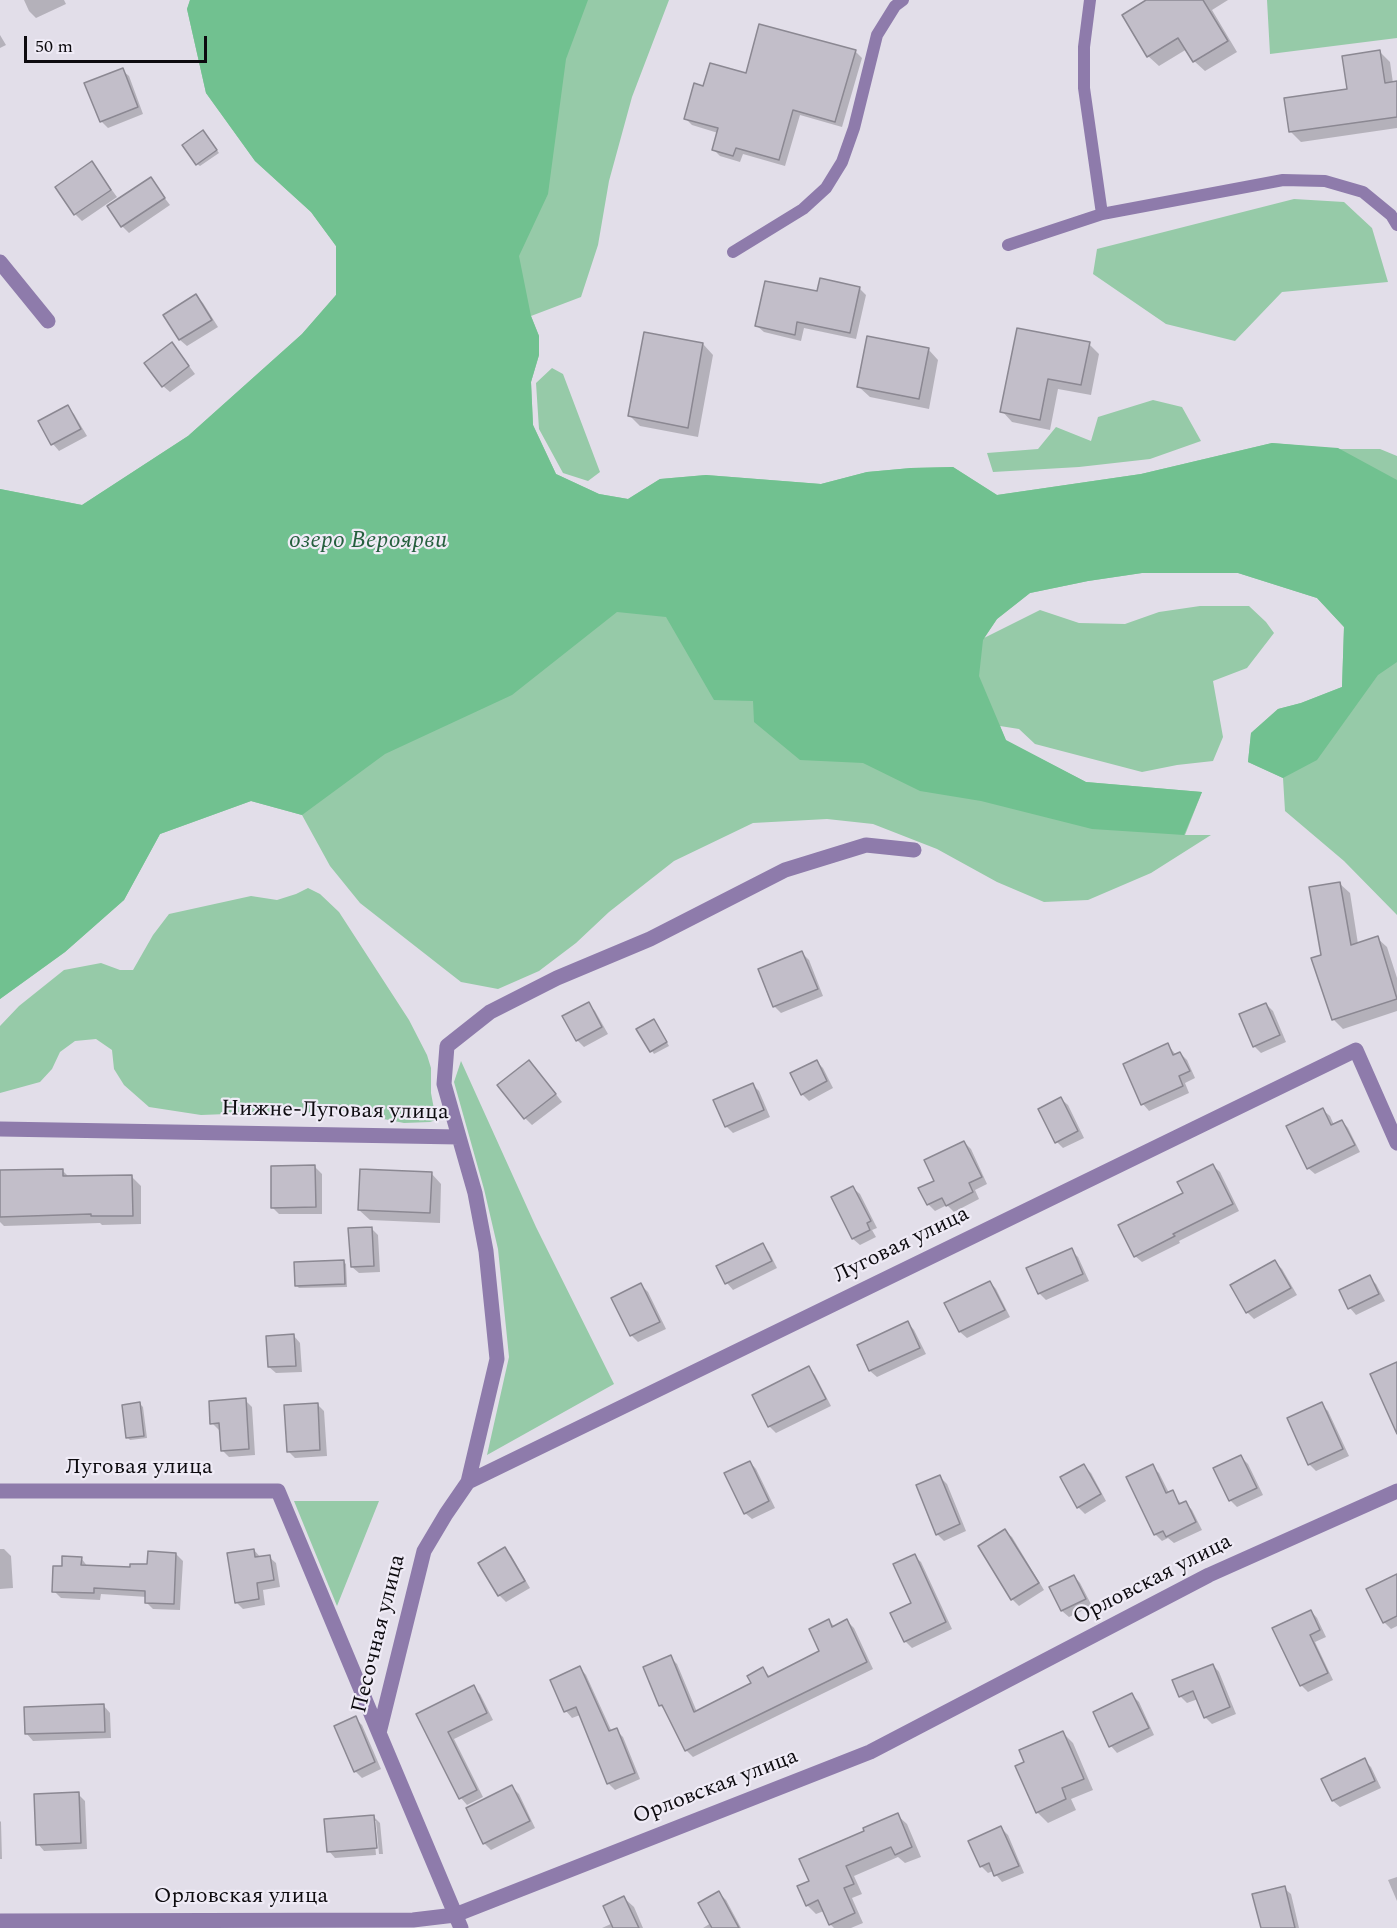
<!DOCTYPE html>
<html>
<head>
<meta charset="utf-8">
<style>
  body { margin:0 }
  #map { position:relative; width:1397px; height:1928px; overflow:hidden; background:#e2dee9; font-family:Spectral,serif }
  canvas { display:block }
  .scale { position:absolute; left:24px; top:36px; width:183px; height:27px; box-sizing:border-box; border:3px solid #0d0b0f; border-top:0; padding-left:8px; font-size:18px; line-height:21px; white-space:nowrap; color:#0d0b0f; -webkit-text-stroke:4px #efebf6; paint-order:stroke }
</style>
</head>
<body>
<div id="map">
<canvas width="1397" height="1928"></canvas>
<div class="scale">50 m</div>
</div>
<script>
const ctx = document.querySelector('canvas').getContext('2d');
ctx.lineJoin = 'round';
function paint(path, color) { ctx.fillStyle = color; ctx.fill(path, 'evenodd'); }
const toPath = rows => new Path2D(rows.map(r => 'M' + r).join(''));
function stroke(path, color, width, dash) { ctx.strokeStyle = color; ctx.lineWidth = width; ctx.lineCap = dash ? 'butt' : 'round'; ctx.setLineDash(dash || []); ctx.stroke(path); }
function write(font, color, halo, rows, align = 'center') {
  ctx.font = font + ' Spectral,serif'; ctx.lineWidth = 4.5; ctx.setLineDash([]); ctx.textBaseline = 'middle'; ctx.strokeStyle = halo; ctx.fillStyle = color; for (const [text, x, y, turn = 0] of rows) {
    ctx.save(); ctx.translate(x, y); ctx.rotate((+turn || 0) * Math.PI / 180); ctx.textAlign = isNaN(turn) ? turn : align; if (halo) ctx.strokeText(text, 0, 0); ctx.fillText(text, 0, 0); ctx.restore();
  }
}
paint(toPath([
  [190,0,669,0,632,97,609,181,598,245,581,297,531,316,539,336,539,355,531,382,533,425,556,474,599,494,628,499,660,479,706,475,821,484,867,472,911,468,953,467,997,495,1141,474,1272,443,1340,449,1380,449,1397,456,1397,915,1344,861,1285,811,1283,778,1248,762,1251,733,1278,709,1301,703,1342,687,1344,627,1317,598,1238,573,1142,573,1088,581,1030,593,997,619,984,638,1040,610,1079,623,1125,624,1159,612,1200,606,1249,606,1266,622,1274,633,1247,668,1213,681,1223,737,1213,761,1177,765,1142,772,1035,744,1019,729,1000,726,1006,741,1086,782,1202,792,1185,835,1211,835,1151,873,1088,900,1044,902,997,882,937,849,873,824,827,819,753,823,674,861,609,912,576,943,539,971,498,989,461,982,360,903,330,866,302,815,251,801,160,834,124,900,65,952,0,999,0,489,82,505,188,436,302,334,336,295,336,246,311,212,255,161,206,93,187,9],
  [1267,0,1397,0,1397,38,1270,54],
  [1294,199,1344,202,1372,228,1388,282,1282,292,1235,341,1166,324,1093,274,1097,249],
  [552,368,563,374,600,472,588,481,563,473,539,429,536,383],
  [1153,400,1182,407,1201,441,1150,459,1079,467,993,472,987,453,1038,449,1056,427,1091,441,1098,417],
  [308,888,320,894,339,912,409,1020,427,1055,431,1068,431,1093,436,1120,430,1122,404,1123,328,1108,306,1113,279,1112,201,1115,149,1107,124,1085,114,1069,112,1050,96,1039,75,1041,60,1052,52,1069,40,1082,0,1093,0,1026,19,1006,64,970,101,963,120,970,133,970,153,935,169,914,251,896,277,900,296,894],
  [461,1061,536,1227,614,1384,487,1455,509,1357,498,1249,484,1189,454,1082],
  [294,1501,379,1501,337,1606]
]), '#96caa8');
paint(toPath([
  [190,0,588,0,566,59,548,194,519,256,531,316,539,336,539,355,531,382,533,425,556,474,599,494,628,499,660,479,706,475,821,484,867,472,911,468,953,467,997,495,1141,474,1272,443,1338,448,1397,480,1397,662,1378,675,1317,760,1283,778,1248,762,1251,733,1278,709,1301,703,1342,687,1344,627,1317,598,1238,573,1142,573,1088,581,1030,593,997,619,983,640,979,676,1006,740,1086,782,1202,792,1184,835,1092,829,981,801,920,791,863,763,800,760,754,722,753,701,714,700,666,617,617,612,512,695,385,754,302,815,251,801,160,834,124,900,65,952,0,999,0,489,82,505,188,436,302,334,336,295,336,246,311,212,255,161,206,93,187,9]
]), '#71c190');
paint(toPath([
  [24,0,64,0,66,4,36,18,29,11],
  [1149,0,1228,0,1212,10,1237,52,1205,71,1194,61,1187,49,1159,66,1148,56],
  [0,35,6,45,0,48],
  [855,51,862,58,842,127,800,115,785,166,743,154,740,162,720,156,713,149,718,133,692,125,685,118,747,75],
  [1380,52,1390,62,1393,83,1397,83,1397,128,1301,142,1291,132,1349,90],
  [122,70,129,76,143,114,108,128,101,121],
  [206,135,219,153,200,166,197,164],
  [92,163,117,197,82,221,75,214],
  [150,179,170,205,129,233,122,226],
  [859,288,866,295,856,339,804,328,801,341,764,332,757,326,818,293],
  [196,296,203,303,218,327,187,346,180,340,165,316],
  [703,344,713,355,698,437,640,426,630,416],
  [1089,344,1099,354,1091,395,1058,389,1050,430,1012,422,1002,411],
  [928,349,938,360,929,409,870,397,859,387],
  [178,351,195,374,170,392,163,386],
  [67,407,74,414,87,436,59,451,53,444],
  [1340,884,1350,893,1358,944,1377,938,1387,947,1397,978,1397,1011,1343,1029,1333,1019,1322,956],
  [802,953,809,960,823,996,781,1013,774,1006],
  [589,1004,595,1011,608,1034,584,1047,577,1040],
  [1266,1004,1273,1011,1286,1042,1261,1053,1254,1046],
  [657,1024,669,1046,654,1054,639,1030],
  [1168,1045,1176,1055,1180,1053,1187,1060,1195,1078,1185,1083,1189,1093,1149,1111,1143,1104],
  [817,1062,823,1068,833,1088,809,1101,802,1094],
  [536,1069,562,1102,532,1125,525,1118],
  [752,1084,759,1091,770,1117,733,1133,726,1126],
  [1061,1099,1068,1105,1084,1138,1063,1148,1057,1142],
  [1323,1110,1330,1116,1334,1125,1342,1121,1348,1128,1360,1152,1315,1174,1308,1168],
  [964,1142,971,1149,987,1184,975,1190,979,1199,954,1212,947,1205,935,1211,928,1204,936,1181],
  [1213,1166,1220,1172,1239,1211,1179,1241,1180,1243,1142,1262,1135,1256,1185,1193],
  [315,1167,322,1174,322,1214,279,1214,272,1207],
  [62,1170,69,1177,132,1177,141,1186,141,1224,102,1225,100,1223,4,1226,0,1222,0,1172],
  [431,1173,441,1184,440,1223,370,1220,359,1210],
  [853,1188,860,1194,877,1228,872,1230,876,1237,860,1245,853,1239,833,1198],
  [371,1228,378,1235,380,1272,359,1273,352,1267],
  [762,1245,769,1252,777,1268,733,1290,727,1283,718,1267],
  [1071,1250,1078,1257,1089,1281,1046,1300,1039,1293],
  [343,1261,346,1264,347,1287,299,1288,296,1285],
  [1275,1262,1282,1269,1297,1295,1254,1319,1247,1312,1232,1286],
  [1369,1277,1376,1284,1385,1301,1356,1315,1350,1308],
  [990,1282,996,1289,1010,1317,967,1338,960,1332],
  [641,1285,648,1292,666,1329,638,1342,632,1336,613,1298],
  [908,1323,914,1330,926,1354,877,1377,870,1371,859,1346],
  [294,1336,300,1343,302,1372,276,1373,269,1367],
  [809,1368,815,1375,831,1406,776,1433,769,1426],
  [245,1400,252,1407,255,1455,229,1457,222,1450,221,1430,219,1430,212,1423],
  [140,1404,143,1407,147,1438,130,1440,127,1437],
  [317,1404,324,1411,327,1456,295,1458,288,1451],
  [1321,1404,1328,1411,1349,1456,1316,1471,1309,1464,1289,1419],
  [1241,1457,1248,1464,1263,1495,1237,1507,1230,1500],
  [750,1462,756,1469,775,1508,752,1519,745,1513],
  [1084,1466,1091,1473,1106,1501,1085,1514,1078,1507],
  [1152,1466,1159,1473,1169,1493,1172,1492,1182,1505,1186,1503,1192,1510,1202,1530,1174,1543,1168,1538,1162,1541,1155,1534],
  [940,1477,947,1484,966,1531,944,1541,937,1534],
  [1005,1531,1012,1537,1044,1590,1019,1606,1012,1599,980,1546],
  [0,1549,4,1549,11,1556,13,1588,0,1589],
  [504,1549,511,1555,530,1588,506,1602,500,1596,480,1563],
  [254,1550,261,1558,269,1557,276,1563,280,1587,263,1590,265,1605,243,1609,236,1602],
  [176,1554,183,1561,180,1610,153,1609,146,1602,147,1597,101,1594,100,1600,61,1598,54,1591,63,1567,81,1558,88,1567,131,1569,149,1566],
  [914,1556,921,1562,952,1629,912,1648,905,1641,913,1604],
  [1397,1575,1397,1626,1391,1629,1384,1622],
  [1074,1576,1080,1583,1092,1606,1069,1617,1062,1611,1051,1587],
  [1311,1611,1317,1618,1326,1637,1315,1642,1333,1680,1308,1692,1301,1685],
  [829,1621,835,1627,847,1621,854,1628,873,1669,693,1757,686,1750,667,1712,660,1705,670,1657,677,1664,697,1712,753,1684,763,1669,771,1678,821,1652],
  [1213,1665,1219,1672,1236,1714,1212,1724,1205,1717,1198,1699,1187,1703,1180,1696],
  [580,1668,586,1675,612,1732,616,1730,623,1737,640,1779,615,1790,608,1783,580,1715,572,1718,566,1711,552,1680],
  [473,1687,480,1694,493,1720,454,1739,483,1797,467,1805,461,1798,418,1714],
  [1132,1695,1139,1702,1154,1735,1117,1753,1111,1746,1095,1712],
  [104,1706,110,1713,111,1738,33,1741,27,1734],
  [355,1718,362,1725,381,1769,362,1778,355,1771],
  [1063,1733,1073,1743,1093,1790,1071,1799,1076,1810,1048,1823,1037,1812,1026,1763],
  [1364,1760,1371,1767,1381,1788,1340,1807,1333,1801,1323,1779],
  [512,1787,519,1794,535,1828,491,1850,484,1843],
  [78,1794,85,1801,87,1849,44,1851,38,1844],
  [897,1815,907,1824,921,1857,905,1863,898,1857,854,1876,862,1894,852,1898,863,1923,851,1928,834,1928,830,1924,824,1911,816,1914,807,1905,811,1882,866,1831],
  [373,1816,380,1823,383,1854,379,1854,376,1821,373,1821,376,1855,335,1858,329,1851],
  [0,1821,1,1822,2,1859,0,1859],
  [1001,1828,1008,1835,1024,1873,1002,1882,993,1871,988,1873,981,1866],
  [1397,1877,1397,1901,1388,1880],
  [1284,1888,1291,1894,1299,1928,1262,1928],
  [719,1893,726,1900,741,1928,703,1928,711,1923],
  [624,1898,634,1907,643,1928,602,1928,613,1923]
]), '#0003');
const building = toPath([
  [1146,0,1203,0,1228,41,1193,62,1178,38,1147,57,1122,15,1146,0],
  [759,24,856,50,835,122,793,110,779,160,736,148,733,156,712,150,718,128,684,119,694,83,703,86,710,63,746,73,759,24],
  [1380,50,1385,83,1397,81,1397,117,1289,132,1284,98,1347,89,1342,56,1380,50],
  [123,68,138,107,100,122,84,83,123,68],
  [203,130,217,150,196,165,182,145,203,130],
  [92,161,111,190,74,215,55,187,92,161],
  [151,177,165,198,121,227,107,206,151,177],
  [820,278,860,287,850,333,797,322,795,335,755,326,765,281,817,291,820,278],
  [196,294,212,320,179,340,163,315,196,294],
  [1017,328,1090,342,1081,385,1048,379,1040,420,1000,412,1017,328],
  [644,332,703,343,688,428,628,416,644,332],
  [867,336,929,348,919,399,857,387,867,336],
  [172,342,189,366,162,387,144,363,172,342],
  [68,405,81,429,51,445,38,421,68,405],
  [1340,882,1351,945,1378,936,1397,999,1332,1020,1311,958,1321,955,1309,887,1340,882],
  [802,951,818,989,773,1007,758,969,802,951],
  [589,1002,602,1027,576,1041,562,1016,589,1002],
  [1266,1003,1280,1035,1253,1047,1239,1014,1266,1003],
  [654,1019,667,1042,650,1052,636,1029,654,1019],
  [1168,1043,1173,1055,1180,1052,1190,1071,1179,1076,1183,1086,1141,1105,1123,1064,1168,1043],
  [529,1060,556,1094,524,1119,497,1085,529,1060],
  [817,1060,827,1081,801,1095,790,1073,817,1060],
  [753,1083,764,1110,725,1127,713,1100,753,1083],
  [1061,1097,1078,1131,1055,1143,1038,1109,1061,1097],
  [1323,1108,1331,1125,1342,1120,1355,1145,1307,1169,1286,1126,1323,1108],
  [964,1141,982,1177,969,1183,973,1192,946,1206,942,1198,927,1205,918,1188,934,1181,924,1160,964,1141],
  [1213,1164,1233,1204,1173,1234,1175,1236,1134,1257,1118,1225,1183,1193,1177,1182,1213,1164],
  [315,1165,316,1207,271,1208,271,1166,315,1165],
  [63,1169,63,1176,132,1175,133,1216,91,1216,91,1214,0,1217,0,1170,63,1169],
  [360,1169,432,1172,430,1213,358,1210,360,1169],
  [853,1186,871,1221,867,1223,870,1230,852,1239,831,1197,853,1186],
  [372,1227,374,1266,351,1267,348,1228,372,1227],
  [763,1243,772,1261,725,1284,716,1266,763,1243],
  [1072,1248,1083,1274,1038,1294,1026,1268,1072,1248],
  [344,1260,345,1284,295,1286,294,1262,344,1260],
  [1275,1260,1291,1288,1246,1313,1230,1285,1275,1260],
  [1370,1275,1379,1294,1348,1309,1339,1290,1370,1275],
  [990,1281,1005,1310,959,1332,944,1303,990,1281],
  [641,1283,660,1322,630,1336,611,1298,641,1283],
  [908,1321,920,1348,869,1371,857,1345,908,1321],
  [294,1334,296,1366,268,1367,266,1336,294,1334],
  [1397,1362,1397,1434,1370,1374,1397,1362],
  [809,1366,826,1399,768,1427,752,1395,809,1366],
  [246,1398,249,1449,221,1451,219,1423,210,1424,209,1401,246,1398],
  [140,1402,144,1436,126,1438,122,1405,140,1402],
  [1322,1402,1343,1449,1308,1465,1287,1418,1322,1402],
  [318,1403,320,1450,287,1452,284,1405,318,1403],
  [1241,1455,1257,1488,1229,1501,1213,1468,1241,1455],
  [750,1461,769,1501,744,1514,724,1473,750,1461],
  [1084,1464,1101,1494,1077,1508,1060,1477,1084,1464],
  [1153,1464,1166,1493,1173,1490,1179,1504,1186,1501,1196,1522,1166,1537,1163,1531,1154,1535,1126,1477,1153,1464],
  [940,1475,960,1524,936,1535,916,1485,940,1475],
  [1005,1529,1039,1583,1011,1600,978,1546,1005,1529],
  [505,1547,525,1581,498,1596,478,1563,505,1547],
  [254,1549,255,1557,270,1555,274,1580,257,1583,259,1599,235,1603,227,1553,254,1549],
  [148,1551,176,1553,174,1604,145,1603,145,1591,94,1588,94,1593,52,1592,53,1566,62,1566,62,1556,82,1557,81,1565,130,1567,130,1564,147,1564,148,1551],
  [915,1554,946,1622,904,1642,890,1613,911,1603,893,1564,915,1554],
  [1397,1574,1397,1616,1383,1623,1366,1589,1397,1574],
  [1074,1575,1086,1599,1061,1611,1049,1587,1074,1575],
  [1311,1610,1320,1630,1310,1635,1328,1673,1300,1686,1272,1628,1311,1610],
  [829,1619,832,1627,847,1619,867,1662,685,1751,662,1705,659,1706,643,1667,671,1655,694,1712,751,1683,747,1676,763,1667,768,1677,819,1651,809,1629,829,1619],
  [1213,1664,1230,1707,1204,1718,1193,1691,1179,1697,1172,1680,1213,1664],
  [580,1666,609,1731,617,1728,635,1773,607,1784,576,1707,564,1712,550,1680,580,1666],
  [474,1685,487,1713,448,1732,477,1790,459,1799,416,1714,474,1685],
  [1132,1693,1149,1728,1109,1747,1093,1712,1132,1693],
  [104,1704,105,1732,25,1734,24,1707,104,1704],
  [356,1716,375,1762,354,1772,334,1726,356,1716],
  [1063,1731,1084,1779,1062,1788,1066,1799,1036,1813,1015,1766,1024,1762,1019,1750,1063,1731],
  [1365,1758,1375,1781,1332,1801,1321,1779,1365,1758],
  [512,1785,530,1821,483,1844,466,1808,512,1785],
  [79,1792,81,1843,36,1845,34,1794,79,1792],
  [898,1813,912,1847,895,1855,891,1847,846,1866,854,1884,844,1888,855,1913,829,1925,818,1900,806,1906,797,1886,809,1881,799,1859,864,1831,863,1828,898,1813],
  [374,1815,377,1848,327,1852,324,1819,374,1815],
  [1001,1826,1019,1866,994,1876,989,1863,980,1867,968,1841,1001,1826],
  [1285,1886,1295,1928,1261,1928,1252,1894,1285,1886],
  [719,1891,739,1928,712,1928,698,1903,719,1891],
  [624,1896,639,1928,613,1928,603,1906,624,1896]
]);
paint(building, '#c2bec9');
stroke(building, '#8b8892', 1.5);
stroke(toPath([
  [1090,0,1084,47,1084,88,1102,214],
  [1008,245,1102,214,1283,180,1325,181,1363,192,1391,215,1397,225],
  [733,252,803,209,826,188,842,162,854,128,877,35,895,6,903,0]
]), '#8e7bab', 12);
stroke(toPath([
  [0,262,48,321],
  [0,1129,459,1137,444,1084,447,1046,490,1012,557,978,650,939,785,870,866,845,914,850],
  [459,1137,475,1193,486,1251,497,1359,468,1482,446,1514,424,1551,379,1733,461,1928],
  [468,1482,1356,1050,1397,1143],
  [0,1491,278,1491,379,1733],
  [0,1921,413,1920,455,1915,870,1752,1209,1575,1397,1491]
]), '#8e7bab', 15);
write('22px', '#0d0b0f', '#efebf6', [
  ["Нижне-Луговая улица",335,1112,1],
  ["Луговая улица",902,1246,-26],
  ["Луговая улица",139,1469],
  ["Орловская улица",1153,1581,-27],
  ["Песочная улица",380,1634,-76],
  ["Орловская улица",716,1788,-21],
  ["Орловская улица",241,1898]
]);
write('italic 24px', '#26603f', '#efebf6', [
  ["озеро Вероярви",368,542]
]);
</script>
</body>
</html>
